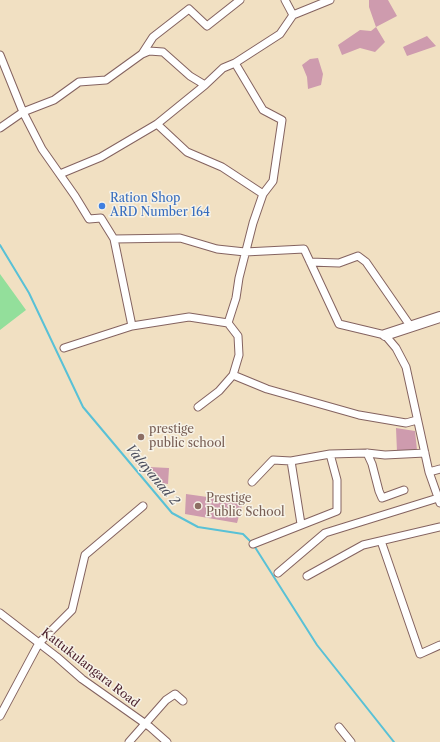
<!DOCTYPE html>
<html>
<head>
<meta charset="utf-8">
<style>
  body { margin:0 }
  canvas { display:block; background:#f1e0c2 }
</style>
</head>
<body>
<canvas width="440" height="742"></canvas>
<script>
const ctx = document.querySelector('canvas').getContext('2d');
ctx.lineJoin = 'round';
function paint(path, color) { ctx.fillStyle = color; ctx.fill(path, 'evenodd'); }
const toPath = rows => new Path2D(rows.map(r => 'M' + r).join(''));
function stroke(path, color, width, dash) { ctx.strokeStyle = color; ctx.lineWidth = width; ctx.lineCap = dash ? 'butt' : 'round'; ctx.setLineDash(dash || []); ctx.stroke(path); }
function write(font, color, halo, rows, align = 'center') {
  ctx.font = font + ' "Libre Caslon Text",serif'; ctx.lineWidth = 3; ctx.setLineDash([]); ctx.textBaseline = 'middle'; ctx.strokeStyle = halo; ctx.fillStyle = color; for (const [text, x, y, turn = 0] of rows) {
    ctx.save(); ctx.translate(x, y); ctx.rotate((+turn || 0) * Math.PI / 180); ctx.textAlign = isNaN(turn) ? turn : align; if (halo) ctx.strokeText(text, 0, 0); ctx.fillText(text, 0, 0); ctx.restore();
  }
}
paint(toPath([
  [0,274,26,310,0,330]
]), '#93df9b');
stroke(toPath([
  [0,245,29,293,83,407,172,513,198,527,243,534,253,544,317,645,394,742]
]), '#59c1d6', 2);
paint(toPath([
  [369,0,388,0,397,16,376,27,385,42,375,52,360,48,342,55,338,45,360,30,371,31,376,27,369,7],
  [427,36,436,46,407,56,403,47],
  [318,58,323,74,321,85,308,89,307,77,302,65,310,59],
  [396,428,415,431,417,450,397,452],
  [149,467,169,468,168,484,151,482],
  [186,494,243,502,237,523,185,514]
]), '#ce9bae');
const street = toPath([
  [285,0,293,15],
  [142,54,153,37,189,9,207,26,240,0],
  [0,55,23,112,42,149,75,196,89,219,101,218,114,239,180,238,217,249,245,252,304,249,339,324,385,335,396,348,406,367,429,472,440,503],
  [235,63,280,34,293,15,330,0],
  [157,124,187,152,222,167,263,194],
  [0,128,23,112,54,100,79,82,106,80,142,54,149,51,163,52,190,76,205,85,223,68,235,63,263,110,282,120,273,181,263,194,253,223,239,278,236,298,228,323,238,336,239,355,233,375,219,391,198,407],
  [60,174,101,157,157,124,205,85],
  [114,239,132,326],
  [310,262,339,263,358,256,366,262,411,327],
  [64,348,132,326,189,317,228,323],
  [233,375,267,389,359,415,406,423,417,420],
  [367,453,372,464,379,491,382,498,404,490],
  [330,454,367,453,385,455,425,453],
  [291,461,301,524],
  [429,472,440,469],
  [252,482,273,460,291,461,330,454,337,480,337,511,253,544],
  [381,541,420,654,440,645],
  [278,573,325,533,438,498],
  [307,576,363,545,440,527],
  [0,613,57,657,82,679,150,727,167,742],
  [0,716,39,643,72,610,85,555,143,506],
  [339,727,351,742],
  [129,742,166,700,175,694,183,701]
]);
const secondary = toPath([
  [385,335,440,317]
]);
stroke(street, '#846360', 9);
stroke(secondary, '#846360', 12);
stroke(street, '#fff', 7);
stroke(secondary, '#fff', 10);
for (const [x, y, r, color] of [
  [102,206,4,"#3f7fe0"],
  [141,437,4,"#8d6e63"],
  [198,506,4,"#8d6e63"]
]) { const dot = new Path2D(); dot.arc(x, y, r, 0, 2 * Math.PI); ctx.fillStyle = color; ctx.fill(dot); stroke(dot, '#f7f3e8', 1.5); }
write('12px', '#366cbe', '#f7f3e8', [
  ["Ration Shop",110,199],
  ["ARD Number 164",110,213]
], 'left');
write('12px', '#785e54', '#f7f3e8', [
  ["prestige",149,430],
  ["public school",149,444],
  ["Prestige",206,499],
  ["Public School",206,513]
], 'left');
write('12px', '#4a1f2b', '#f7f3e8', [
  ["Kattukulangara Road",90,668,38]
]);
write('italic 13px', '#4e505e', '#f7f3e8', [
  ["Valayanad 2",152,475,50]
]);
</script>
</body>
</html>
